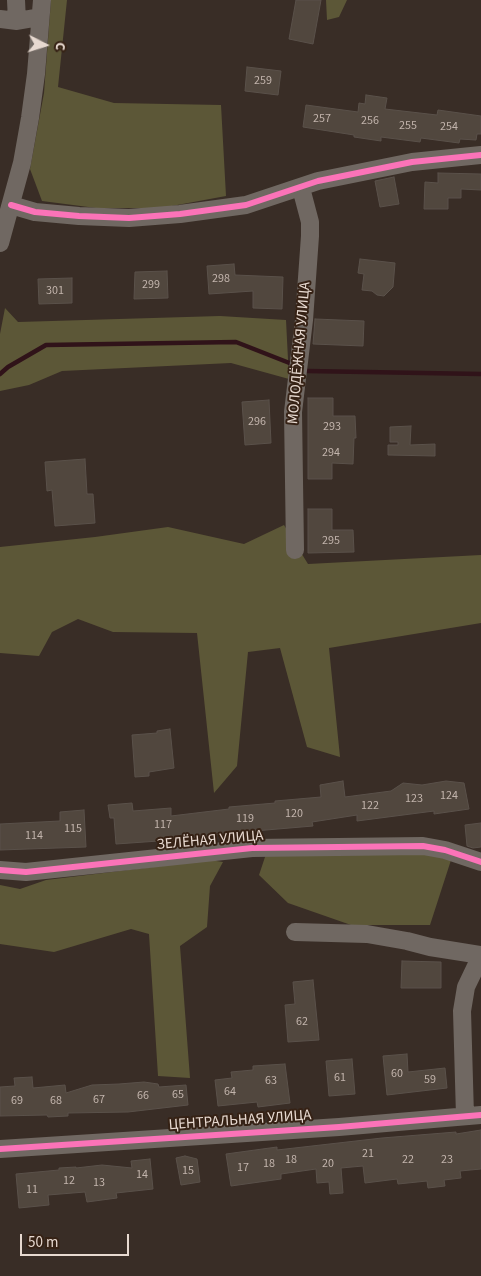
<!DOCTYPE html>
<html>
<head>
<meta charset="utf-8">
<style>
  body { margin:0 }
  #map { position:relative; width:481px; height:1276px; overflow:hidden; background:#392d26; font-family:"Source Sans 3",sans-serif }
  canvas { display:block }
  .north { position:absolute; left:20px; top:20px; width:50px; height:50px; -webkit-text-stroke:4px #362215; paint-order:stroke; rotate:95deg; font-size:14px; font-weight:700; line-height:20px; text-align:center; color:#e7d9d0 }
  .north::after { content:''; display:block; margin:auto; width:18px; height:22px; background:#e7d9d0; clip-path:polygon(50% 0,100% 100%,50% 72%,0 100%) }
  .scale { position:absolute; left:20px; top:1234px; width:109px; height:22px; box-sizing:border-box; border:2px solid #e7d9d0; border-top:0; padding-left:6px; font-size:15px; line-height:18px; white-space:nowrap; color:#e7d9d0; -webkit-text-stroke:4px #362215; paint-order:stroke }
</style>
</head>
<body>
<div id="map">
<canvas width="481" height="1276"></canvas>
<div class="north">С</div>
<div class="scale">50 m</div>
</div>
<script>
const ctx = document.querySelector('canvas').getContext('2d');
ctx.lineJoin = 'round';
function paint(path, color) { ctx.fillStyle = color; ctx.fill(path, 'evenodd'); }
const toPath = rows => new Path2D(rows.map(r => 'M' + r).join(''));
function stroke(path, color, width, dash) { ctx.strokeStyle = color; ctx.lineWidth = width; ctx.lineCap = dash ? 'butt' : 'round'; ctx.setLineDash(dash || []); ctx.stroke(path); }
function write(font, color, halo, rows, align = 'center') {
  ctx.font = font + ' "Source Sans 3",sans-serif'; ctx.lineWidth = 4; ctx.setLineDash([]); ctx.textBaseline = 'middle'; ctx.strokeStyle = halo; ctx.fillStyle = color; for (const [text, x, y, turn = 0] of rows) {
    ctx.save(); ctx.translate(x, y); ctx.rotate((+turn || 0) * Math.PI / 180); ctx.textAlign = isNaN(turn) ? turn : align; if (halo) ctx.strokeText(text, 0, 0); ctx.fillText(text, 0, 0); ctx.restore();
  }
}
paint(toPath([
  [51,0,67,0,58,87,114,103,221,105,226,196,161,208,96,208,42,201,30,169,44,93],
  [326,0,347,0,339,17,327,20],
  [5,308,18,322,220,316,286,320,289,379,231,363,62,371,29,385,0,391,0,334],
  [284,525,308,564,481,555,481,623,329,648,340,757,307,747,280,648,248,652,237,766,214,793,197,633,113,632,78,619,52,632,39,656,0,653,0,547,95,537,168,527,244,544],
  [417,851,452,857,430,925,351,925,288,903,259,875,266,854],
  [210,860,223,862,210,886,207,927,180,946,190,1078,158,1076,149,934,131,929,54,952,0,944,0,885,20,889,46,880]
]), '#5c5737');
stroke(toPath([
  [307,371,481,374],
  [0,374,8,367,46,345,236,342,292,364]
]), '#301319', 4.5);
const building = toPath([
  [296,0,321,0,313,44,289,39,296,0],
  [247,67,281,71,278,95,245,91,247,67],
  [366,95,387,98,385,109,437,115,438,110,481,116,481,134,477,134,476,140,460,139,459,143,421,138,420,142,381,137,381,141,354,137,354,135,303,127,306,105,358,112,359,103,365,104,366,95],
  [438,173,481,174,481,190,461,189,461,198,448,198,448,209,424,209,425,182,438,183,438,173],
  [394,177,399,204,380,207,375,181,394,177],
  [360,259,395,263,393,287,384,296,377,295,372,291,362,290,364,274,358,273,360,259],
  [234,264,235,275,283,277,282,309,253,308,253,291,209,294,207,266,234,264],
  [167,271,168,298,134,299,135,272,167,271],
  [72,278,72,303,39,304,38,279,72,278],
  [315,319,364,321,363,346,313,344,315,319],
  [308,398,333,398,333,416,355,416,356,438,354,438,353,464,332,463,332,479,308,479,308,398],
  [269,400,271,443,245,445,242,402,269,400],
  [411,426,410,445,435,444,435,456,388,455,388,445,398,445,398,442,390,442,390,427,411,426],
  [85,459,87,494,93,494,95,523,55,526,52,490,47,491,45,462,85,459],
  [308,509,332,509,332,530,353,530,354,552,308,553,308,509],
  [170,729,174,768,149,772,149,776,135,777,132,735,157,733,157,731,170,729],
  [343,781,345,797,391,791,403,783,422,785,446,781,464,783,469,809,434,814,434,811,357,821,357,815,312,822,313,826,231,833,173,840,116,844,114,818,110,818,108,805,132,803,133,811,171,808,171,816,229,809,229,807,275,803,275,801,321,797,320,785,343,781],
  [84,810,86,847,0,850,0,824,60,821,60,812,84,810],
  [481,823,481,847,473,848,467,846,465,825,481,823],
  [402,961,441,962,441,988,401,988,402,961],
  [313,980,319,1040,288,1042,285,1005,295,1004,293,982,313,980],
  [407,1054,408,1072,445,1068,447,1088,387,1095,383,1056,407,1054],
  [352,1059,355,1094,329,1096,326,1061,352,1059],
  [285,1064,290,1103,258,1107,257,1102,218,1106,215,1080,232,1078,231,1072,253,1070,253,1066,285,1064],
  [32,1077,33,1088,65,1085,66,1093,92,1085,119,1084,144,1082,158,1084,159,1087,186,1085,188,1105,128,1112,68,1113,68,1116,48,1117,47,1115,0,1116,0,1087,15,1086,14,1078,32,1077],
  [481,1130,481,1169,460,1171,461,1178,444,1180,445,1186,428,1188,427,1181,398,1184,397,1179,365,1183,363,1166,341,1168,343,1193,330,1194,329,1182,317,1183,316,1169,281,1174,281,1179,231,1186,226,1154,277,1147,277,1150,382,1138,456,1132,456,1134,481,1130],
  [185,1156,197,1159,200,1182,181,1185,176,1158,185,1156],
  [150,1159,153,1189,116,1193,117,1198,87,1202,85,1192,48,1195,49,1205,19,1208,16,1174,59,1170,59,1168,76,1167,76,1168,102,1165,132,1168,131,1161,150,1159]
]);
paint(building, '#51473e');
stroke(building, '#5a514a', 1);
stroke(toPath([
  [16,0,17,21],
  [0,19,17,21,40,17],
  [11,205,35,212,79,216,129,218,180,214,246,205,318,181,412,162,481,155],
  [0,243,22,163,30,118,36,74,42,0],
  [295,550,293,412,304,320,310,236,310,222,301,188],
  [0,870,26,872,252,848,423,846,445,850,481,862],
  [295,932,367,934,407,941,430,947,481,955],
  [465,1116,462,1011,466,987,476,966,481,960],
  [0,1149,339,1127,481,1115]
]), '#706862', 18);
stroke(toPath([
  [11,205,35,212,79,216,129,218,180,214,246,205,318,181,412,162,481,155],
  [0,870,26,872,252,848,423,846,445,850,481,862],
  [0,1149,339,1127,481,1115]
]), '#fb73b8', 6);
write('12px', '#c2b4ac', null, [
  ["259",263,81],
  ["257",322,119],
  ["256",370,121],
  ["255",408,126],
  ["254",449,127],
  ["298",221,279],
  ["299",151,285],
  ["301",55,291],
  ["296",257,422],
  ["293",332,427],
  ["294",331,453],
  ["295",331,541],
  ["124",449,796],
  ["123",414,799],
  ["122",370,806],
  ["120",294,814],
  ["119",245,819],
  ["117",163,825],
  ["115",73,829],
  ["114",34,836],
  ["62",302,1022],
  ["60",397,1074],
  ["61",340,1078],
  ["59",430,1080],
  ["63",271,1081],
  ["64",230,1092],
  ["65",178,1095],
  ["66",143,1096],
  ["67",99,1100],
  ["69",17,1101],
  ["68",56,1101],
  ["21",368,1154],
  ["18",291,1160],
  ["22",408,1160],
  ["23",447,1160],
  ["18",269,1164],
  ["20",328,1164],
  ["17",243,1168],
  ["15",188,1171],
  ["14",142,1175],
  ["12",69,1181],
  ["13",99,1183],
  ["11",32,1190]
]);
write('15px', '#e7d9d0', '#362215', [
  ["МОЛОДЁЖНАЯ УЛИЦА",300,353,-85],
  ["ЗЕЛЁНАЯ УЛИЦА",210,841,-5],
  ["ЦЕНТРАЛЬНАЯ УЛИЦА",240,1121,-4]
]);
</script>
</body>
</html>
